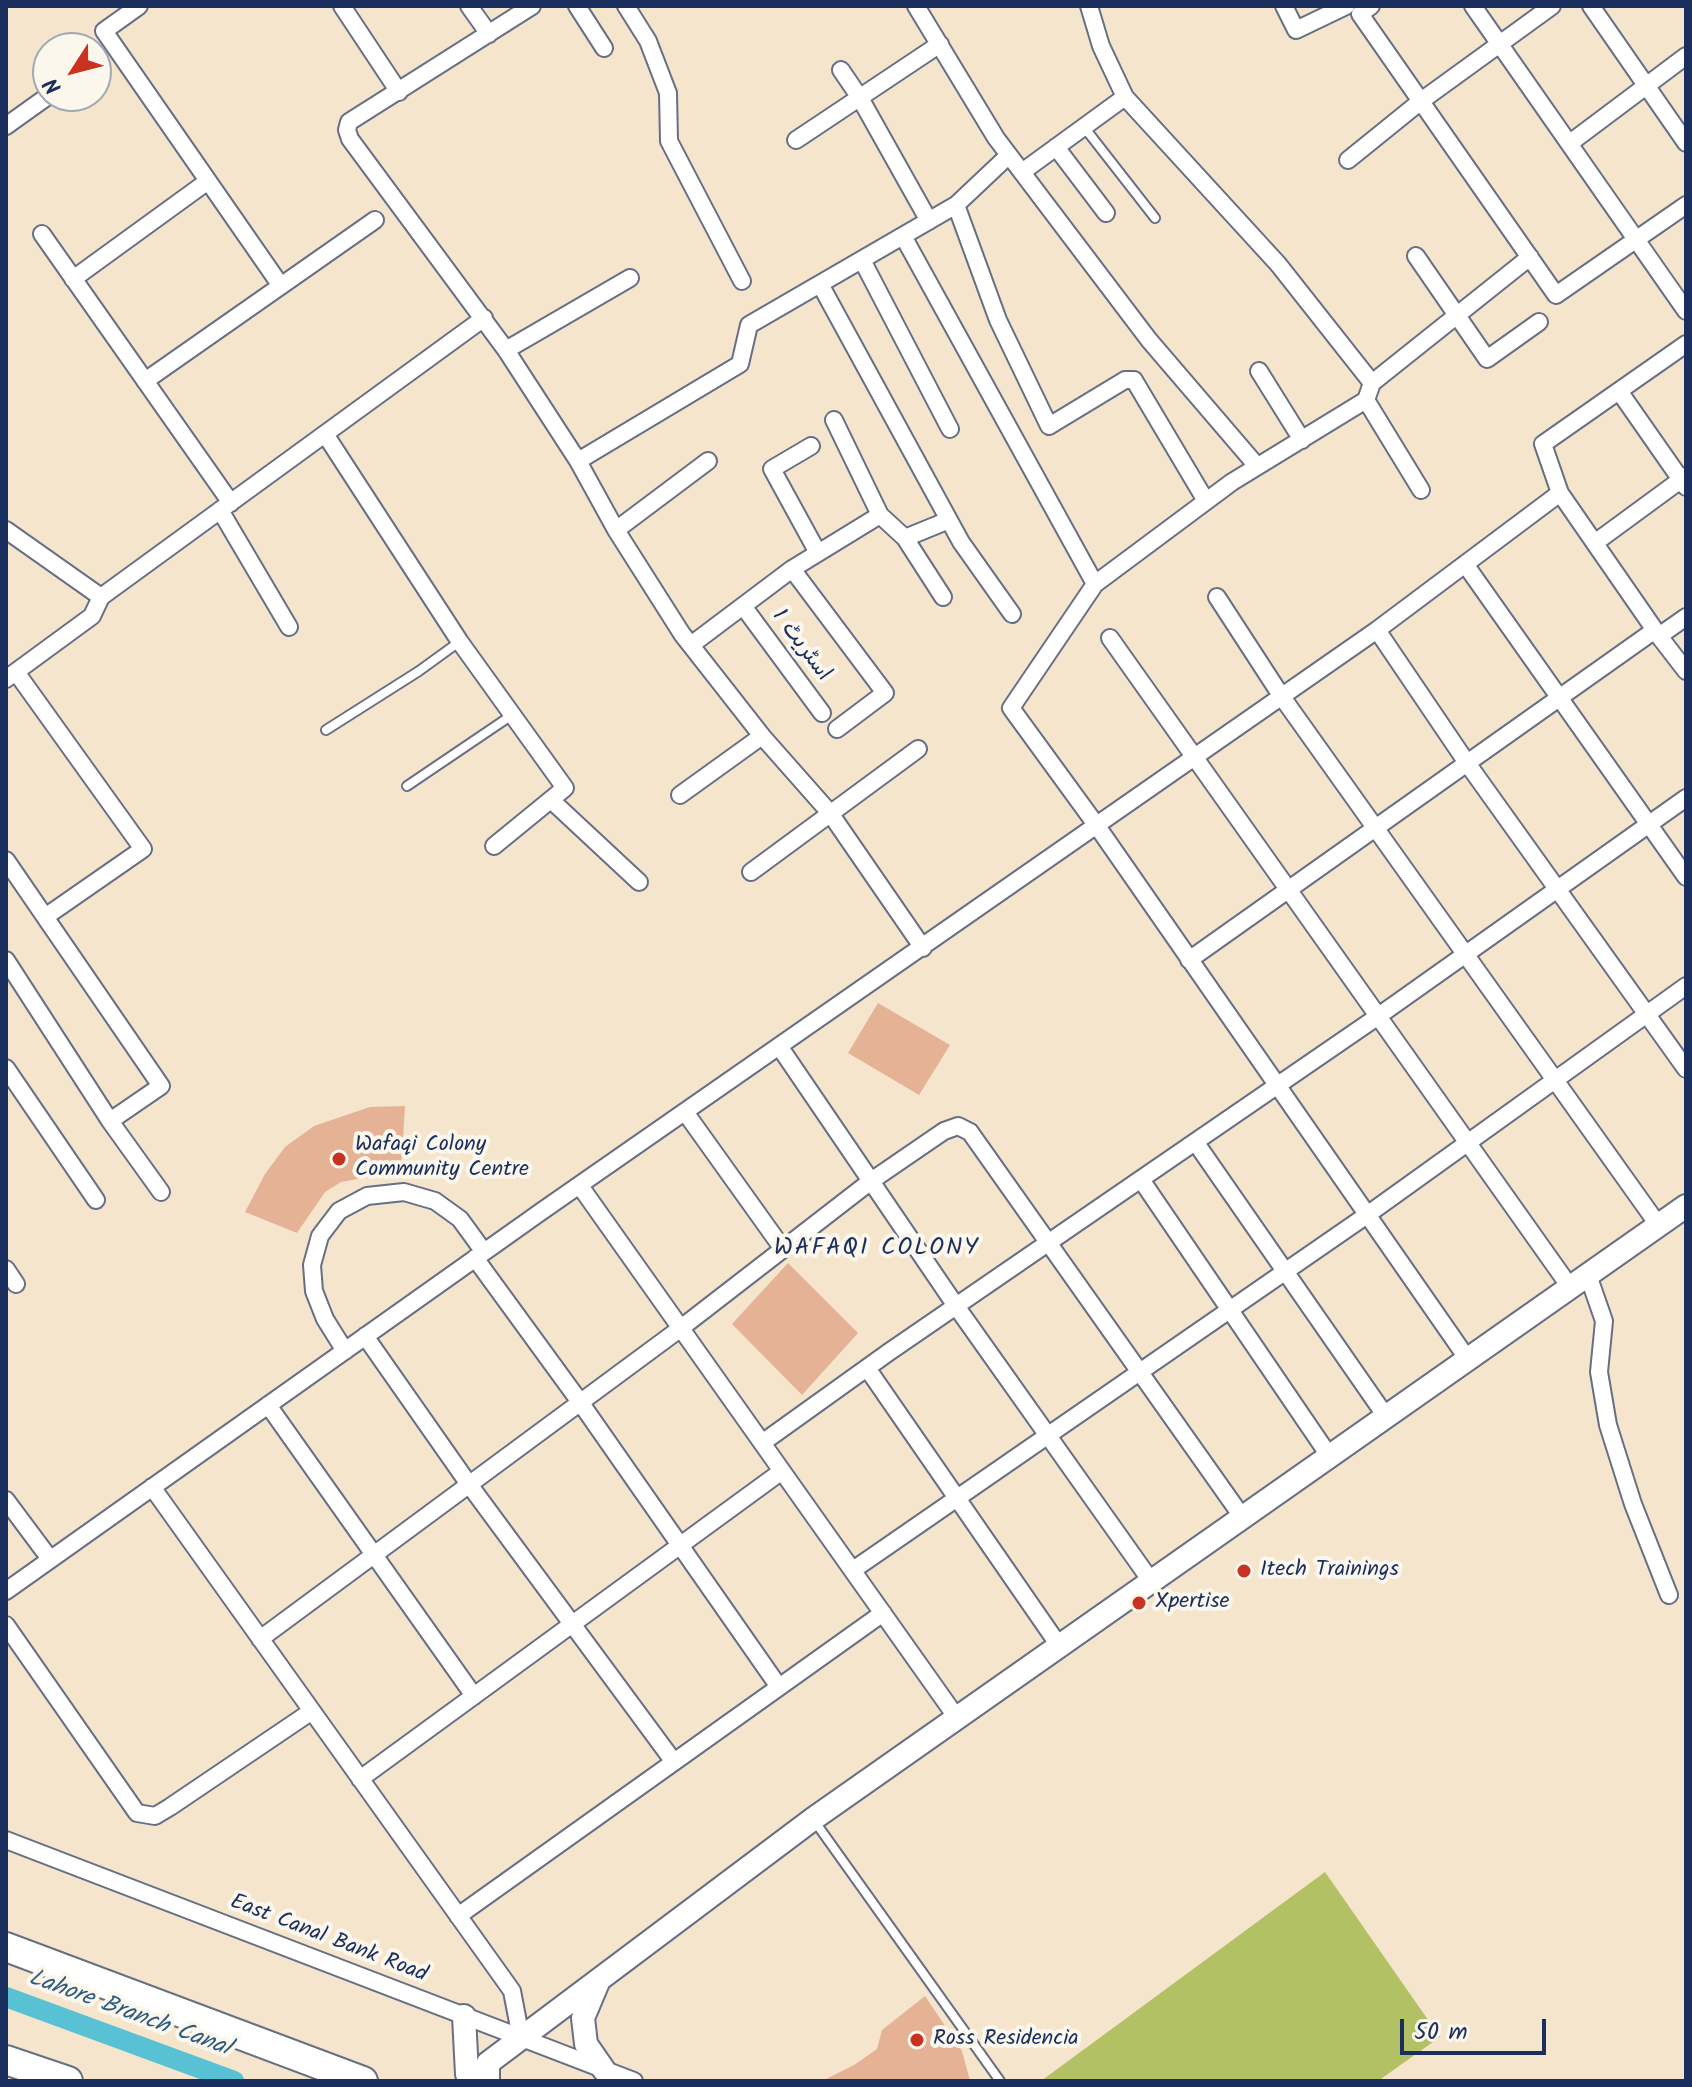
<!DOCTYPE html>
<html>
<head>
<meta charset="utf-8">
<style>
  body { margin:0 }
  #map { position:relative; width:1692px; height:2087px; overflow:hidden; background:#f5e5cd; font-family:Kalam,sans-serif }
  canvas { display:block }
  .frame { position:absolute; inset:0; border:8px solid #1b2f5e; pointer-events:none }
  .north { position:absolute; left:32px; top:32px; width:80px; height:80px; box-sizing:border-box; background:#fbf7ec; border:2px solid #a1a7b3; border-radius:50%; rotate:234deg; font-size:22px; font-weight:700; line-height:32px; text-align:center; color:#1b2f5e }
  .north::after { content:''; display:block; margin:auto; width:28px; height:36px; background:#c8321e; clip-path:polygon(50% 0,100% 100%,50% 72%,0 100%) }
  .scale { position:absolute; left:1400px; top:2019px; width:146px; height:36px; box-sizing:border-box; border:4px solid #1b2f5e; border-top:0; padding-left:10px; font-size:24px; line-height:28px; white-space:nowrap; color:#1b2f5e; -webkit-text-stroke:6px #fbf7ec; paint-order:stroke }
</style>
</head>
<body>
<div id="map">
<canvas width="1692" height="2087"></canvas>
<div class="frame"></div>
<div class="north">N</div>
<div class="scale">50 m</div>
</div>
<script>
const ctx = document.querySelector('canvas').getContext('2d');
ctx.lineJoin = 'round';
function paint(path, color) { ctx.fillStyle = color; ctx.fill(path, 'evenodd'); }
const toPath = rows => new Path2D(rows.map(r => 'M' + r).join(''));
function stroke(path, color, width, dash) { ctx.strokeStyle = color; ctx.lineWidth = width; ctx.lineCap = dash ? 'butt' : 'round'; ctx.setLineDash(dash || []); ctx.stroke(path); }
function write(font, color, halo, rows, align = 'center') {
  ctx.font = font + ' Kalam,"Playpen Sans Arabic",sans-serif'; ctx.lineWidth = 8; ctx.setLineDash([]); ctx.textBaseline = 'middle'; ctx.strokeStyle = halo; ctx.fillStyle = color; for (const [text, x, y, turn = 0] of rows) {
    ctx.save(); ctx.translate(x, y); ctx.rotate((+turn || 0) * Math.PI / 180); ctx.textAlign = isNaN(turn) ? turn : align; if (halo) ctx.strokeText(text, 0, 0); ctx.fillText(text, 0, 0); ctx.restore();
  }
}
paint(toPath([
  [1325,1872,1440,2037,1378,2081,1041,2081]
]), '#b1c164');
stroke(toPath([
  [6,1997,234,2081]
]), '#58c1d4', 20);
paint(toPath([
  [878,1003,950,1045,919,1095,848,1053],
  [405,1106,401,1171,341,1182,325,1192,297,1233,245,1212,265,1174,285,1147,314,1126,370,1107],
  [788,1263,858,1333,802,1395,732,1324],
  [925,1996,962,2051,970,2081,822,2081,854,2065,877,2049,882,2030]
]), '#e5b296');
const lane = toPath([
  [1084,127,1155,218],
  [326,730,419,671,459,642],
  [407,786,512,715],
  [813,1819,1000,2081]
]);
const street = toPath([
  [139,6,104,31,281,286],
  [342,6,399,92],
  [469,6,489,34],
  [532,6,349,122,347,130,350,139,506,350,578,461,616,530,682,634,762,736,830,813,923,948],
  [577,6,604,48],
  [626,6,648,41,668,93,669,141,742,281],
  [916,6,996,138,1149,340,1257,466],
  [1089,6,1101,46,1125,97,1278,264,1372,383],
  [1284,6,1296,30,1346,6],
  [1371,6,1360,14,1556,295,1686,205],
  [1473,6,1686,311],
  [1591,6,1686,143],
  [841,70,860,98,929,221],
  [6,126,48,96],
  [796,140,940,44],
  [1570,143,1686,56],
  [1056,147,1106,213],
  [1348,160,1421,101,1552,6],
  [1022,172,1125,97],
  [956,205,998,320,1049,426,1125,380,1134,380,1206,501],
  [42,234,231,503],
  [903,236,1095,584],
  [1416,256,1487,359,1539,322],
  [862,260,950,429],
  [73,279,208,181],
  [820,284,961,542,1012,614],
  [1686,344,1543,444,1560,493,1659,636,1686,671],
  [506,350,630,278],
  [1259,371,1302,440],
  [145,381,375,220],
  [1619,391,1686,487],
  [1366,400,1421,490],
  [834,420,880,515],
  [325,434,460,642,565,788,494,846],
  [811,446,772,469,818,553],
  [578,461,740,364,749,325,956,205,1009,155],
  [220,510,289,627],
  [6,530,101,597],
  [616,530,708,461],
  [905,538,949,520],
  [1596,542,1686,476],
  [1465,564,1686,877],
  [792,569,885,693,837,729],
  [1217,597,1282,697,1659,1226],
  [743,606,822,713],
  [1377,630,1467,763,1686,1069],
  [1659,636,1686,617],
  [1110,638,1570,1287],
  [691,645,792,569,880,515,905,538,943,597],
  [16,672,143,849,45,917],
  [6,679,92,616,101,597,484,318],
  [680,795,762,736],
  [551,800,639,882],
  [6,860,161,1086,110,1121],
  [751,872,918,749],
  [6,960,110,1121,161,1192],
  [1189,960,1655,630],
  [779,1046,956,1306,1151,1581],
  [6,1068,96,1200],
  [685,1112,783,1249],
  [1196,1143,1387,1418],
  [1142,1181,1330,1457],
  [580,1186,957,1718],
  [475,1258,580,1402,779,1687],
  [6,1269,16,1284],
  [1588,1275,1604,1321,1599,1372,1608,1425,1633,1504,1669,1595],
  [365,1336,468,1483,674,1762],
  [345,1351,325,1319,314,1291,312,1265,320,1236,339,1211,367,1196,404,1192,435,1201,460,1219,484,1252],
  [1469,1361,1097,826,1011,708,1095,584,1232,482,1366,400,1372,383,1530,257],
  [867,1368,1060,1647],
  [268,1405,474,1696],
  [762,1443,889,1352,1377,1017,1686,798],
  [152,1487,512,1991,521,2038],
  [6,1500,50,1559],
  [853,1570,1367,1215,1686,986],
  [6,1591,542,1211,1377,630,1560,493],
  [6,1625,137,1813,155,1816,170,1807,312,1711],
  [260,1639,681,1328,871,1181,944,1131,958,1126,970,1132,1243,1518],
  [360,1779,782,1471],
  [6,1840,634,2081],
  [458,1916,883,1613]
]);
const secondary = toPath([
  [599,1980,583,2018,586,2044,604,2070],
  [464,2016,467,2074],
  [488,2081,488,2063,813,1819,1686,1206]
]);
const highway = toPath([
  [6,1947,363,2081],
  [6,2060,68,2081]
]);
stroke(lane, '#676f85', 12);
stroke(street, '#676f85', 20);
stroke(secondary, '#676f85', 26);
stroke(highway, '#676f85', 32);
stroke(lane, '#fff', 8);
stroke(street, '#fff', 16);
stroke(secondary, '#fff', 22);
stroke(highway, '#fff', 28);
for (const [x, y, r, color] of [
  [339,1159,8,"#c8321e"],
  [1244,1571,8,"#c8321e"],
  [1139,1603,8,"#c8321e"],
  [917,2040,8,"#c8321e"]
]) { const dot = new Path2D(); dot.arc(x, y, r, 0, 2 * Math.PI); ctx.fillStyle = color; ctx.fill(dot); stroke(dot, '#fbf7ec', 3); }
write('22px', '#1b2f5e', '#fbf7ec', [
  ["اسٹریٹ 1",800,646,53],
  ["East Canal Bank Road",328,1940,21]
]);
write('22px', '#1b2f5e', '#fbf7ec', [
  ["Wafaqi Colony",355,1146],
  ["Community Centre",355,1171],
  ["Itech Trainings",1260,1571],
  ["Xpertise",1155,1603],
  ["Ross Residencia",933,2040]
], 'left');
ctx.letterSpacing = '2px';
write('24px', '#1b2f5e', '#fbf7ec', [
  ["WAFAQI COLONY",877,1250]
]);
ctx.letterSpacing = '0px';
write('italic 24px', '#2d5b81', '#fbf7ec', [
  ["Lahore Branch Canal",129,2015,20]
]);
</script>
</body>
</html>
